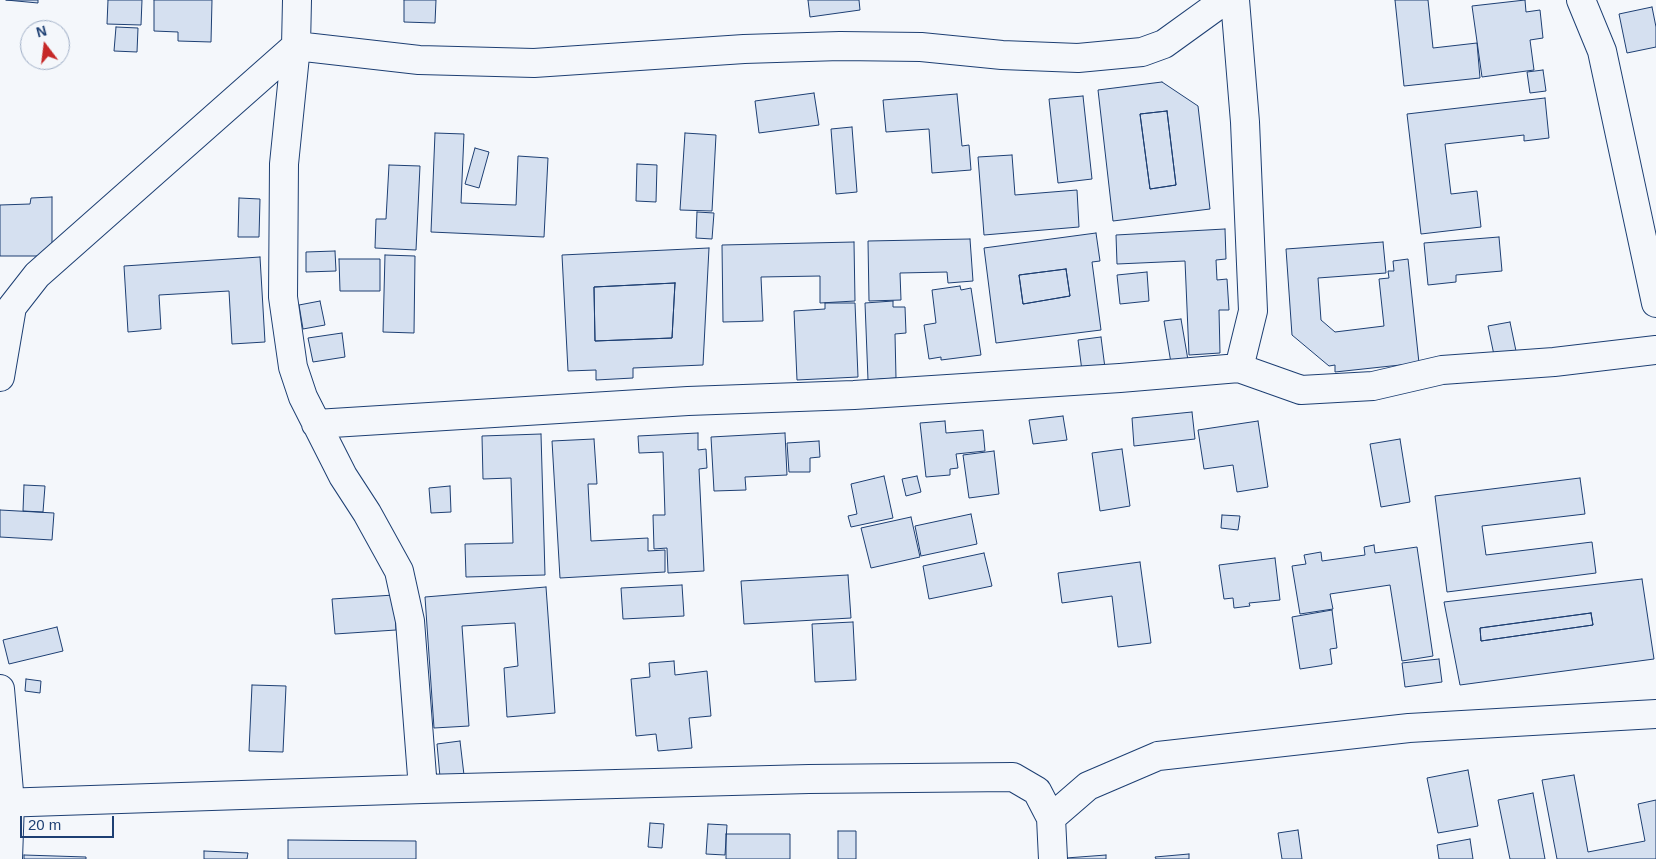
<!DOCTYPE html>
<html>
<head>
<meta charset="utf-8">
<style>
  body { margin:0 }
  #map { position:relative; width:1656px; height:859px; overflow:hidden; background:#f4f7fb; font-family:Arial,sans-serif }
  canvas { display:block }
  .north { position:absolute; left:20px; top:20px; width:50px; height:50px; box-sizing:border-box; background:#f4f7fb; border:1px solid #9eadc5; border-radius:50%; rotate:345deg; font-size:14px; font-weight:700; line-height:20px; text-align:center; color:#1d3f73 }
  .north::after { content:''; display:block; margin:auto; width:18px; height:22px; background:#c62828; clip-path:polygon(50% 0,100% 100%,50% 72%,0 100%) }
  .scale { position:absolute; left:20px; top:816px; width:94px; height:22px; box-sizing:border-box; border:2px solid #1d3f73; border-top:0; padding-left:6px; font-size:15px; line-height:18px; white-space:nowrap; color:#1d3f73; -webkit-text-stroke:4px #f4f7fb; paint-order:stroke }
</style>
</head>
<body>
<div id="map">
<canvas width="1656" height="859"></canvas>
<div class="north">N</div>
<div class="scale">20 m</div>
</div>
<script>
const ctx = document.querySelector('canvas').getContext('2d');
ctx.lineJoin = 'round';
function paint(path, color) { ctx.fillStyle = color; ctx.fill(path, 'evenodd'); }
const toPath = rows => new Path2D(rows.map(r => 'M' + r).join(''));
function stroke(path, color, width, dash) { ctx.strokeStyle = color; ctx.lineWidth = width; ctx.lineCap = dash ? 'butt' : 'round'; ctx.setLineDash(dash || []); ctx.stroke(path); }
const building = toPath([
  [6,0,38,0,38,3,6,0],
  [108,0,142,0,141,25,107,24,108,0],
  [154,0,212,0,211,42,178,41,178,32,154,31,154,0],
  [404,0,436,0,435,23,404,22,404,0],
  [808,0,859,0,860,10,810,17,808,0],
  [1395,0,1428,0,1433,48,1477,43,1480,78,1404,86,1395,0],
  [1525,0,1526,12,1540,10,1543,38,1530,40,1534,70,1482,77,1472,6,1525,0],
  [1652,7,1656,27,1656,47,1627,53,1619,14,1652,7],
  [116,27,138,28,137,52,114,51,116,27],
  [1543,70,1546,91,1530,93,1527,72,1543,70],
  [1162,82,1198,106,1210,209,1113,221,1098,90,1162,82],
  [1167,111,1176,185,1150,189,1140,114,1167,111],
  [814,93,819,125,759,133,755,101,814,93],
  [957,94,962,146,969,145,971,170,932,173,929,129,886,132,883,100,957,94],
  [1083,96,1092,179,1058,183,1049,99,1083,96],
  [1545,98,1549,138,1524,141,1524,135,1445,144,1451,194,1477,191,1481,227,1421,234,1407,114,1545,98],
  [1167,111,1176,185,1150,189,1140,114,1167,111],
  [852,127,857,192,836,194,831,129,852,127],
  [435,133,464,134,461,203,516,205,518,156,548,158,544,237,431,232,435,133],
  [685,133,716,135,712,211,680,210,685,133],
  [475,148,489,152,479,188,465,184,475,148],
  [1012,155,1015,195,1077,190,1079,227,984,235,978,157,1012,155],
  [637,164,657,165,656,202,636,201,637,164],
  [389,165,420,166,416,250,375,248,376,219,386,219,389,165],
  [52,197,52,256,0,256,0,205,30,204,31,198,52,197],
  [239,198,260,199,259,237,238,237,239,198],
  [697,212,714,213,712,239,696,238,697,212],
  [1225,229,1226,259,1216,260,1217,280,1227,279,1229,310,1219,310,1220,353,1189,355,1185,261,1117,264,1116,235,1225,229],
  [1096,233,1100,261,1092,262,1101,330,996,343,984,248,1096,233],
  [1066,269,1070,296,1023,304,1019,275,1066,269],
  [1499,237,1502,271,1456,275,1456,282,1428,285,1424,243,1499,237],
  [970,239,973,281,948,283,947,272,900,273,901,300,869,301,868,241,970,239],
  [854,242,855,301,820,303,820,276,761,277,763,321,723,322,722,245,854,242],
  [1383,242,1386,273,1318,278,1321,320,1335,332,1384,326,1379,279,1389,278,1388,271,1394,271,1393,261,1408,259,1419,363,1335,372,1335,365,1329,366,1292,335,1286,249,1383,242],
  [709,248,703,365,633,368,633,378,596,380,596,370,568,371,562,255,709,248],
  [675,283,672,338,595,341,594,287,675,283],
  [335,251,336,271,306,272,306,252,335,251],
  [385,255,415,256,414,333,383,332,385,255],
  [260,257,265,342,232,344,229,291,159,295,161,329,128,332,124,266,260,257],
  [339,259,380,259,380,291,340,291,339,259],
  [1066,269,1070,296,1023,304,1019,275,1066,269],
  [1147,272,1149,301,1120,304,1117,275,1147,272],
  [675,283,672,338,595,341,594,287,675,283],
  [960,286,961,290,971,288,981,355,941,360,941,357,929,359,924,325,936,323,932,290,960,286],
  [320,301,325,325,303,329,299,305,320,301],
  [893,301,893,307,905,307,906,333,895,334,896,378,868,380,865,303,893,301],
  [825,303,855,303,858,377,797,380,794,311,825,309,825,303],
  [1181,319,1188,360,1171,363,1164,321,1181,319],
  [1510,322,1516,351,1494,355,1488,326,1510,322],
  [342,333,345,357,313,362,308,338,342,333],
  [1101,337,1105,368,1082,371,1078,340,1101,337],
  [1192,412,1195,439,1134,446,1132,418,1192,412],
  [1063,416,1067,440,1033,444,1029,420,1063,416],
  [945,421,946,433,983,430,985,451,956,454,958,468,950,469,950,475,926,477,920,423,945,421],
  [1258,421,1268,487,1237,492,1233,465,1204,469,1198,430,1258,421],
  [698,433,698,450,706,449,707,468,699,469,704,571,668,573,667,548,654,549,653,515,665,515,663,452,639,453,638,436,698,433],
  [785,433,787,475,745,477,746,490,714,491,711,437,785,433],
  [541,434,545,575,466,577,465,544,513,543,511,478,483,479,482,436,541,434],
  [594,439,597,484,588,484,591,541,648,538,648,551,665,550,665,572,560,578,552,441,594,439],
  [1400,439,1410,502,1381,507,1370,444,1400,439],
  [819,441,820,457,810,458,810,472,789,472,787,443,819,441],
  [1122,449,1130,506,1100,511,1092,453,1122,449],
  [994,451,999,494,969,498,963,455,994,451],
  [884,476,893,518,851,527,848,516,857,514,851,484,884,476],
  [917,476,921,492,906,496,902,479,917,476],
  [1580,478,1585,514,1482,526,1486,555,1592,542,1596,573,1447,592,1435,496,1580,478],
  [24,485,45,486,43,512,23,511,24,485],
  [450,486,451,512,431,513,429,488,450,486],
  [0,510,54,513,52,540,0,537,0,510],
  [971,514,977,544,921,556,915,526,971,514],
  [1222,515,1240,516,1238,530,1221,528,1222,515],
  [911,517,920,557,871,568,861,528,911,517],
  [1374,545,1375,553,1417,547,1433,656,1402,661,1390,585,1330,594,1333,609,1300,614,1292,566,1306,564,1304,555,1321,552,1322,561,1365,555,1364,547,1374,545],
  [984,553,992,586,929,599,923,566,984,553],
  [1275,558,1280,600,1249,603,1250,606,1234,608,1233,598,1224,599,1219,565,1275,558],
  [1140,562,1151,643,1118,647,1112,596,1062,603,1058,573,1140,562],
  [848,575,851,618,744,624,741,581,848,575],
  [1642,579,1654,659,1460,685,1444,602,1642,579],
  [1591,613,1593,625,1481,641,1480,628,1591,613],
  [682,585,684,616,623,619,621,588,682,585],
  [546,587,555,713,507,717,504,668,518,666,515,623,462,626,469,726,434,728,425,597,546,587],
  [394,595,396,630,335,634,332,599,394,595],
  [1332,610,1337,648,1330,649,1332,664,1300,669,1292,617,1332,610],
  [1591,613,1593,625,1481,641,1480,628,1591,613],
  [853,622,856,680,815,682,812,624,853,622],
  [57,627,63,651,9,664,3,640,57,627],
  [1439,659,1442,682,1405,687,1402,663,1439,659],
  [674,661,675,675,707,671,711,716,689,718,692,748,658,751,656,734,636,736,631,679,650,677,649,663,674,661],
  [26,679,41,681,40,693,25,691,26,679],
  [252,685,286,686,283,752,249,751,252,685],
  [460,741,464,775,440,777,437,744,460,741],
  [1468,770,1478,826,1438,833,1427,778,1468,770],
  [1574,775,1588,852,1645,841,1638,804,1656,800,1656,859,1557,859,1542,780,1574,775],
  [1533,793,1545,859,1510,859,1498,800,1533,793],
  [650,823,664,824,662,848,648,847,650,823],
  [708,824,727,825,725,855,706,854,708,824],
  [1298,830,1302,859,1282,859,1278,833,1298,830],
  [838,831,856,831,856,859,838,859,838,831],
  [726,834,790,834,790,859,726,859,726,834],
  [1470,839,1473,859,1439,859,1437,845,1470,839],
  [288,840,416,841,416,859,288,859,288,840],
  [204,851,248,853,247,859,204,859,204,851],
  [1189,854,1189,859,1156,859,1155,857,1189,854],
  [24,855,86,857,86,859,24,859,24,855],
  [1106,855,1106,859,1066,859,1066,858,1106,855]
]);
paint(building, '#d5e0f0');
stroke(building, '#1d3f73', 1);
const minor = toPath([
  [297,0,296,46,284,164,283,297,293,367,303,397,343,476,367,513,399,571,410,621,423,789],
  [1235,0,1245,122,1253,311,1239,368],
  [1581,0,1602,51,1656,303],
  [0,377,12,307,37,275,296,46,419,60,534,63,744,49,840,46,921,47,1002,55,1078,58,1142,52,1164,44,1225,0],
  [316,424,688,401,854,395,1120,378,1239,368,1301,390,1373,386,1442,370,1554,362,1656,350],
  [0,689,10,803,8,859],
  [0,803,423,789,809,779,1013,777,1037,791,1051,818,1053,859],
  [1051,818,1088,786,1158,756,1409,728,1656,714]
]);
stroke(minor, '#1d3f73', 30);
stroke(minor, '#f4f7fb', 28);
</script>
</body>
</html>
